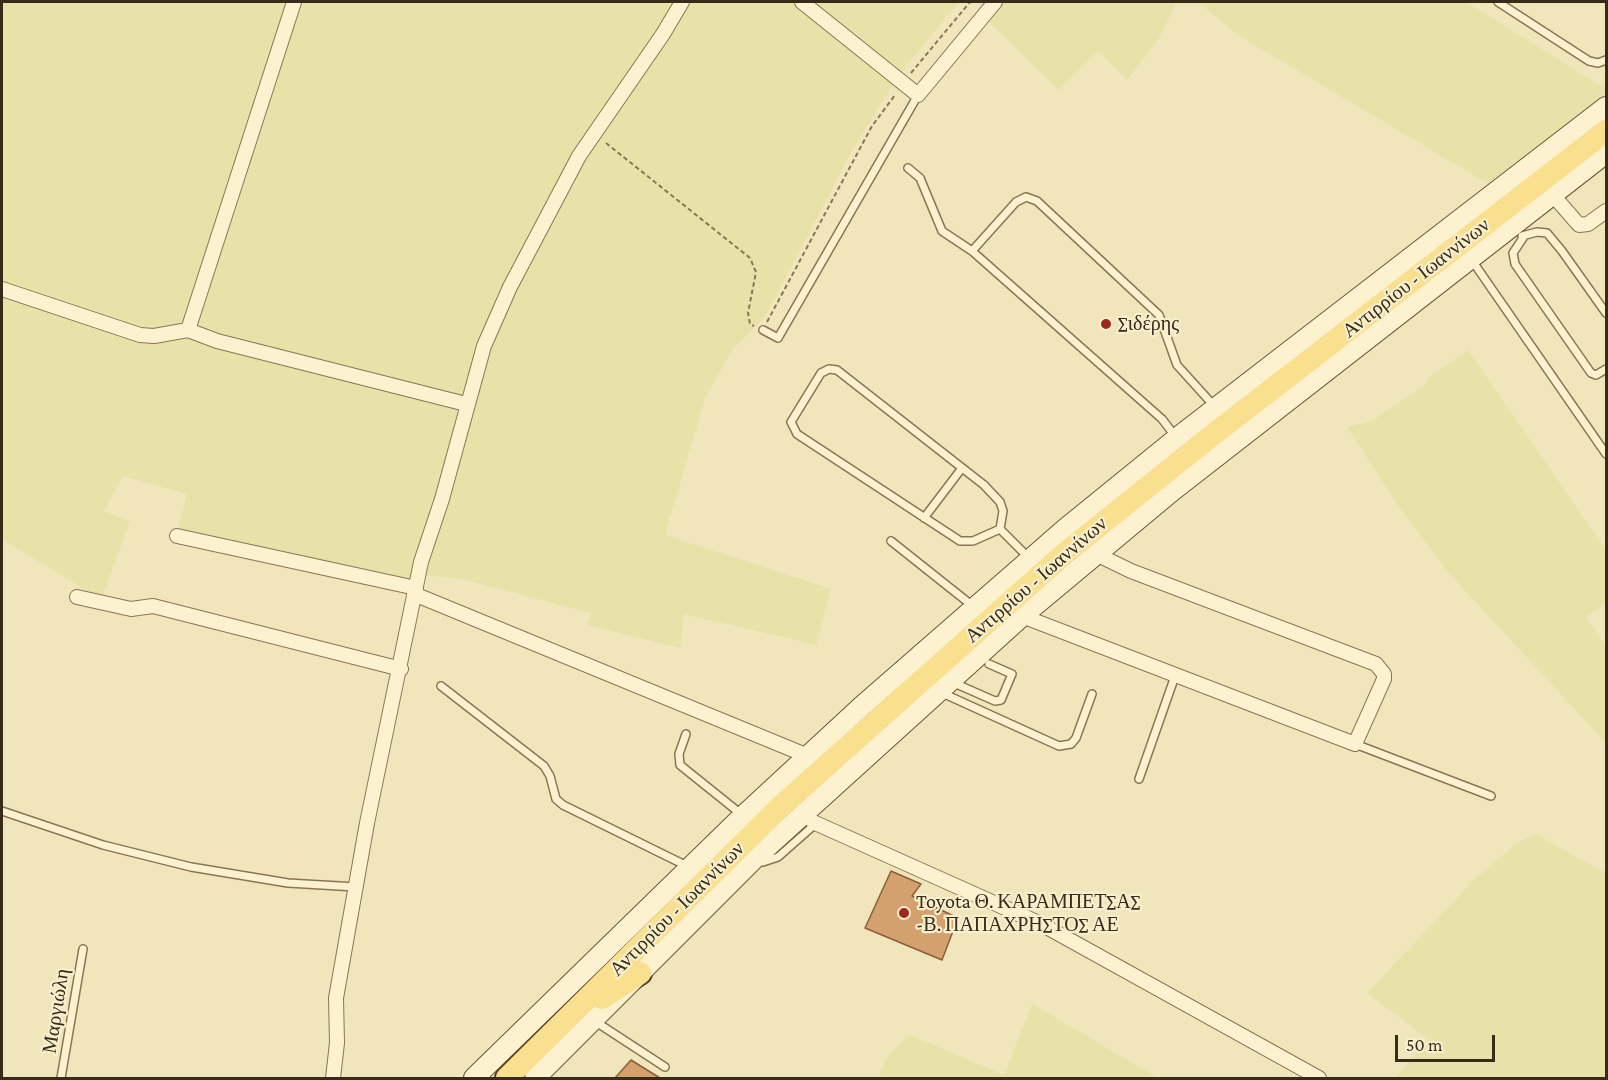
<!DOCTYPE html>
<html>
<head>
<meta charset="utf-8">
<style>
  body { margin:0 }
  #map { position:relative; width:1608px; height:1080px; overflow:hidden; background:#f1e5bc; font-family:"Crimson Pro",serif }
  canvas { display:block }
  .frame { position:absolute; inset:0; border:3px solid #382b1a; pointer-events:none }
  .scale { position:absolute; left:1395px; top:1035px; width:100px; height:27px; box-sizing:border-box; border:3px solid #382b1a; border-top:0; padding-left:8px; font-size:18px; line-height:21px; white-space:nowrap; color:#382b1a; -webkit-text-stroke:4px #f8efcc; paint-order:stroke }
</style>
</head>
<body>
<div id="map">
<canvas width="1608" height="1080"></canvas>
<div class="frame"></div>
<div class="scale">50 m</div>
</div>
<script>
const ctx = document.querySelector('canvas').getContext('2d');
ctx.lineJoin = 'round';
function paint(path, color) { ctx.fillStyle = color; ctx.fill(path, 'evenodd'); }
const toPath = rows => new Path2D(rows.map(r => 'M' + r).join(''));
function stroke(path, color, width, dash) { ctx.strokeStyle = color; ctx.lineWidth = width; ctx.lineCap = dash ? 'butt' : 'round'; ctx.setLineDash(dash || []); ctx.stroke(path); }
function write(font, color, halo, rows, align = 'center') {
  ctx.font = font + ' "Crimson Pro",serif'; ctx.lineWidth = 4.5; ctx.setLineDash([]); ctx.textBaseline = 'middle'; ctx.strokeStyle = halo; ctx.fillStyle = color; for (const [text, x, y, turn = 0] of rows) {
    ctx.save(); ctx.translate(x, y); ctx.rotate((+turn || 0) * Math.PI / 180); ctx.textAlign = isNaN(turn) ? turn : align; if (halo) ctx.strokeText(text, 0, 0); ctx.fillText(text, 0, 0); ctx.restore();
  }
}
paint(toPath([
  [2,2,959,2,911,60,886,96,853,149,765,317,733,349,705,398,665,535,831,589,816,645,684,614,680,648,587,625,591,613,461,579,414,574,411,586,177,534,187,494,123,476,104,511,130,521,103,595,87,591,2,539],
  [1004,2,1177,2,1158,40,1127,80,1098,51,1059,90,988,21],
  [1198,2,1466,2,1606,89,1606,95,1489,184,1239,36],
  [1468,350,1606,550,1606,603,1586,617,1606,647,1606,743,1447,571,1397,504,1347,427,1372,421,1427,383,1426,379],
  [1537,833,1552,844,1606,873,1606,1078,1396,1078,1428,1039,1367,993,1475,879,1517,843],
  [1032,1004,1158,1078,878,1078,888,1055,910,1035,1004,1075]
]), '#e8e2a9');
const building = toPath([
  [891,871,921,884,912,896,958,918,942,960,865,928,891,871],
  [631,1060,660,1078,615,1078,631,1060]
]);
paint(building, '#d3a06e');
stroke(building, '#8b5f38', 1.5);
const lane = toPath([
  [1498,2,1589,61,1598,63,1606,60],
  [908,168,920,178,942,231,972,251,1162,419,1175,436],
  [1522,236,1537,232,1547,233,1562,251,1606,313],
  [1523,238,1513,253,1515,264,1591,373,1596,375,1606,369],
  [972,251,1016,202,1026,197,1037,201,1159,315,1177,365,1215,407],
  [1471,259,1606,454],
  [763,330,778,338,918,95],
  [924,518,962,468],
  [1000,529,973,541,960,541,797,434,791,422,821,373,829,369,837,370,984,485,1000,502,1003,511,1000,529,1030,559],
  [891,541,974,607],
  [954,683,995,701,1001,700,1012,674,989,664],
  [441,686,544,766,550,776,556,799,563,805,687,866],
  [940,692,1059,746,1071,744,1076,738,1092,694],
  [686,734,679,754,680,765,741,814],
  [1355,744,1491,796],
  [1139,779,1175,676],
  [2,811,103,845,191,867,288,883,356,887],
  [758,859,763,862,778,857,812,827,813,821],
  [596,1022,665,1067],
  [61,1078,83,949]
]);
const street = toPath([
  [802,2,918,95,995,2],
  [1552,194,1579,225,1588,224,1606,211],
  [2,289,140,335,154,336,188,330,217,341,466,404],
  [188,330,294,2],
  [177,536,416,588],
  [414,594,808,756],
  [77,597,131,609,153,606,401,669],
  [1022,616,1355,744,1384,679,1384,674,1376,664,1131,571,1096,554],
  [813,822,1041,924,1319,1078],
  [333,1078,337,1043,336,998,367,823,421,562,442,499,484,346,510,287,579,156,663,34,682,2]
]);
const secondary = toPath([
  [474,1078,743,816,862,706,1065,529,1177,438,1606,107],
  [535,1078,756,857,1022,616,1172,491,1606,153]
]);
const primary = toPath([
  [602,998,640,973],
  [507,1078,780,807,1064,554,1210,437,1606,131]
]);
stroke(lane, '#8a7554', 10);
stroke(street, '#8a7554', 16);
stroke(secondary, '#6c5638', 22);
stroke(primary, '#574229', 26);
stroke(toPath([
  [911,73,970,2],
  [606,143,750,258,756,272,748,313,750,324,754,326],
  [767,322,872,126,895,95]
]), '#8a7554', 2, [4.5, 3]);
stroke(lane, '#fcf2d0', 7);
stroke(street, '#fcf2d0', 14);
stroke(secondary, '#fcf2d0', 20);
stroke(primary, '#f9e08f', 22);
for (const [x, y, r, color] of [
  [1106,324,6,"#9e271f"],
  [904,913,6,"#9e271f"]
]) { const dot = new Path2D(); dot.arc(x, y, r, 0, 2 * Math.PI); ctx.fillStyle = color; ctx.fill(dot); stroke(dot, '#f8efcc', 2); }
write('20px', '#382b1a', '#f8efcc', [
  ["Αντιρρίου - Ιωαννίνων",1416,278,-38],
  ["Αντιρρίου - Ιωαννίνων",1036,580,-41],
  ["Αντιρρίου - Ιωαννίνων",677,909,-45],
  ["Μαργιώλη",56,1011,-81]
]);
write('20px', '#382b1a', '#f8efcc', [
  ["Σιδέρης",1118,324],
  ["Toyota Θ. ΚΑΡΑΜΠΕΤΣΑΣ",916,902],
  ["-Β. ΠΑΠΑΧΡΗΣΤΟΣ ΑΕ",916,925]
], 'left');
</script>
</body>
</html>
